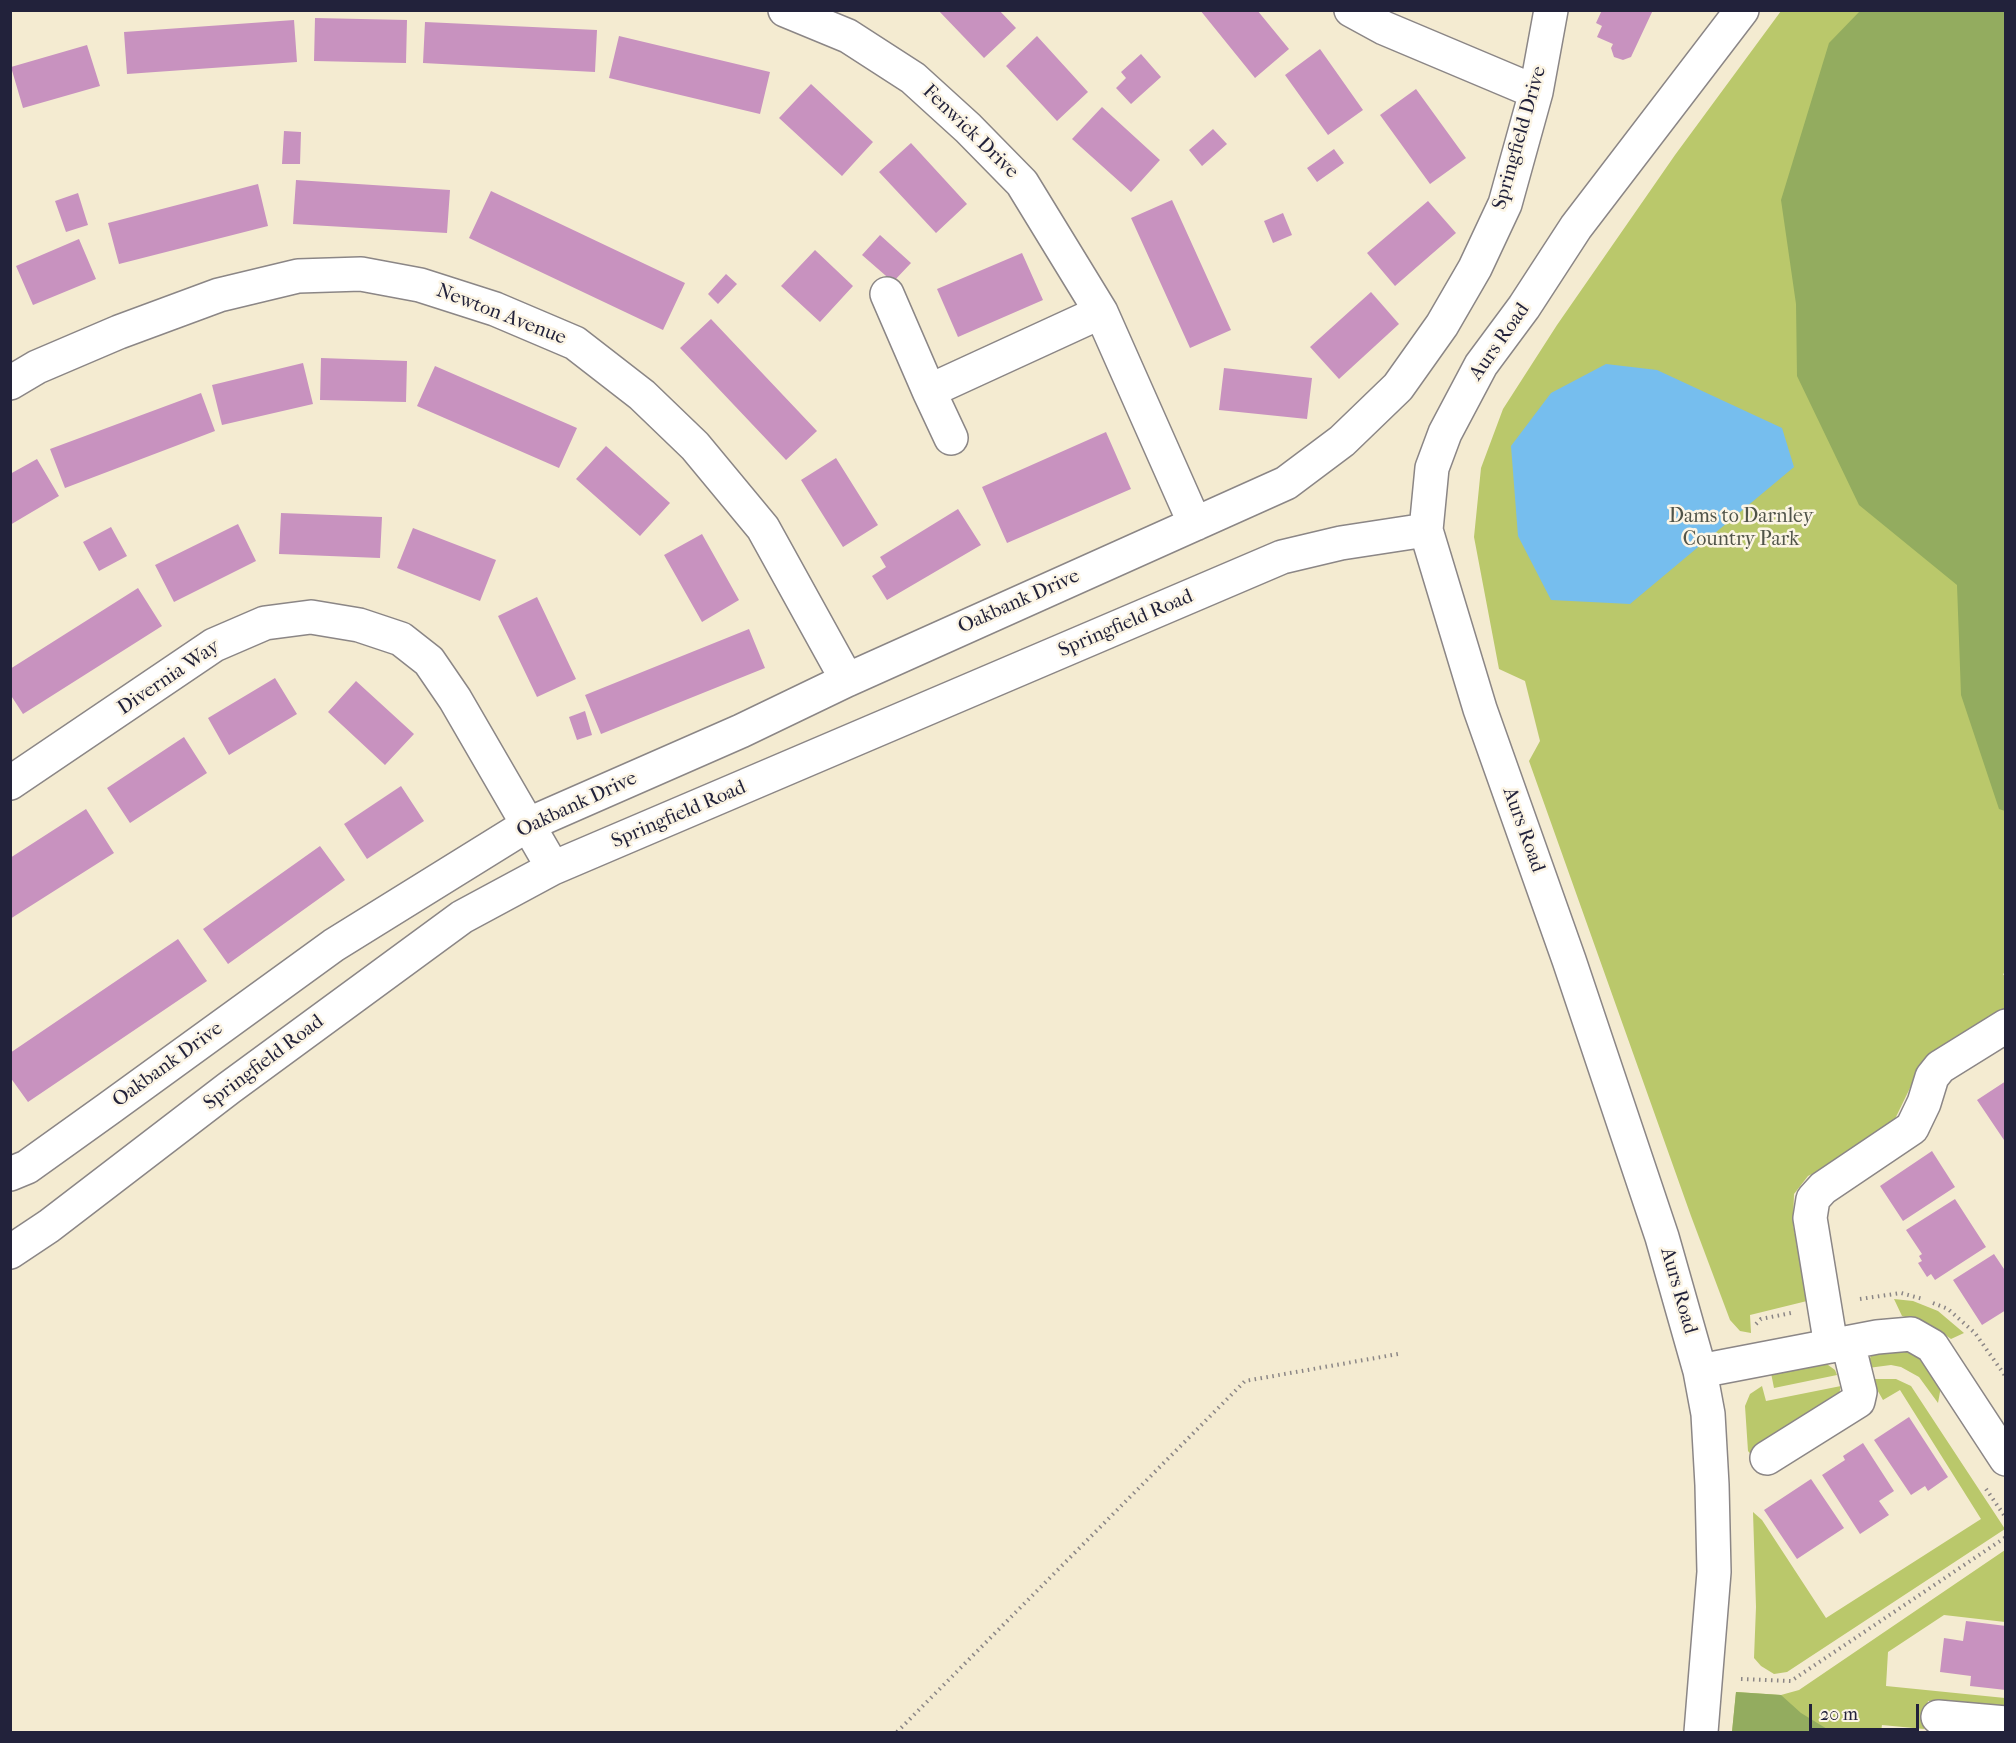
<!DOCTYPE html>
<html>
<head>
<meta charset="utf-8">
<style>
  body { margin:0 }
  #map { position:relative; width:2016px; height:1743px; overflow:hidden; background:#f4ebd1; font-family:"IM FELL French Canon",serif }
  canvas { display:block }
  .frame { position:absolute; inset:0; border:12px solid #22223b; pointer-events:none }
  .scale { position:absolute; left:1809px; top:1704px; width:110px; height:27px; box-sizing:border-box; border:3px solid #22223b; border-top:0; padding-left:8px; font-size:18px; line-height:21px; white-space:nowrap; color:#22223b; -webkit-text-stroke:4px #fcf5e5; paint-order:stroke }
</style>
</head>
<body>
<div id="map">
<canvas width="2016" height="1743"></canvas>
<div class="frame"></div>
<div class="scale">20 m</div>
</div>
<script>
const ctx = document.querySelector('canvas').getContext('2d');
ctx.lineJoin = 'round';
function paint(path, color) { ctx.fillStyle = color; ctx.fill(path, 'evenodd'); }
const toPath = rows => new Path2D(rows.map(r => 'M' + r).join(''));
function stroke(path, color, width, dash) { ctx.strokeStyle = color; ctx.lineWidth = width; ctx.lineCap = dash ? 'butt' : 'round'; ctx.setLineDash(dash || []); ctx.stroke(path); }
function write(font, color, halo, rows, align = 'center') {
  ctx.font = font + ' "IM FELL French Canon",serif'; ctx.lineWidth = 5; ctx.setLineDash([]); ctx.textBaseline = 'middle'; ctx.strokeStyle = halo; ctx.fillStyle = color; for (const [text, x, y, turn = 0] of rows) {
    ctx.save(); ctx.translate(x, y); ctx.rotate((+turn || 0) * Math.PI / 180); ctx.textAlign = isNaN(turn) ? turn : align; if (halo) ctx.strokeText(text, 0, 0); ctx.fillText(text, 0, 0); ctx.restore();
  }
}
paint(toPath([
  [1781,11,2005,11,2006,972,2003,974,2005,977,2005,1008,1923,1061,1894,1121,1828,1172,1818,1171,1808,1176,1794,1194,1793,1224,1807,1301,1750,1315,1751,1333,1740,1331,1730,1320,1691,1216,1529,761,1540,741,1525,681,1499,669,1474,537,1481,468,1503,409,1557,325,1675,155],
  [1894,1299,1913,1301,1938,1311,1964,1333,1951,1339,1931,1325,1902,1316],
  [1873,1351,1904,1351,1926,1360,1942,1381,1938,1403,1919,1377,1901,1367,1891,1365,1868,1368,1868,1363],
  [1824,1362,1835,1370,1837,1375,1774,1388,1771,1373],
  [1871,1379,1896,1379,1911,1386,2005,1529,1787,1672,1774,1674,1761,1666,1754,1658,1756,1607,1753,1512,1762,1520,1826,1618,1981,1519,1900,1390,1883,1400],
  [1762,1386,1766,1401,1841,1386,1839,1394,1753,1457,1748,1451,1745,1406,1750,1394],
  [2005,1550,2005,1622,1944,1615,1888,1652,1886,1686,2005,1698,2005,1709,1928,1701,1924,1729,1882,1725,1881,1732,1732,1732,1736,1692,1781,1695,1799,1690]
]), '#bac86b');
paint(toPath([
  [1860,11,2005,11,2005,811,1999,809,1961,695,1957,585,1859,505,1797,376,1796,304,1781,200,1829,43],
  [1736,1692,1781,1695,1801,1713,1832,1732,1732,1732]
]), '#93ac5f');
paint(toPath([
  [1606,364,1657,370,1782,428,1794,467,1630,604,1551,600,1518,536,1511,446,1551,393]
]), '#76beee');
paint(toPath([
  [938,10,999,10,1016,28,984,58],
  [1200,10,1257,10,1289,49,1255,78],
  [1602,10,1653,10,1631,57,1623,60,1614,57,1611,48,1613,44,1597,37,1602,26,1596,23],
  [315,18,407,20,406,63,314,61],
  [294,20,297,62,127,74,124,32],
  [425,22,597,30,595,72,423,63],
  [619,36,770,72,760,114,609,78],
  [1037,36,1088,92,1057,121,1006,66],
  [87,45,100,86,23,108,11,67],
  [1320,49,1363,110,1328,135,1285,75],
  [1141,54,1161,77,1131,104,1116,88,1126,78,1121,72],
  [811,84,873,142,842,176,779,118],
  [1416,89,1466,158,1430,184,1380,115],
  [1102,107,1160,160,1131,192,1072,139],
  [1213,129,1227,144,1202,166,1189,150],
  [284,131,301,132,300,164,282,164],
  [911,143,967,204,936,233,879,172],
  [1334,149,1344,163,1317,182,1307,168],
  [296,180,450,190,447,233,293,224],
  [258,184,268,226,119,264,108,223],
  [491,191,685,283,663,330,469,238],
  [78,193,88,225,66,232,55,201],
  [1172,200,1231,330,1190,348,1131,218],
  [1428,201,1456,233,1395,286,1367,253],
  [1283,213,1292,235,1273,243,1264,221],
  [880,235,911,263,893,282,862,255],
  [79,239,96,279,33,305,16,266],
  [815,250,853,286,820,322,781,286],
  [1022,253,1043,300,958,337,937,289],
  [726,274,737,284,718,304,708,294],
  [1371,292,1399,324,1339,379,1310,347],
  [711,319,817,431,786,460,680,348],
  [321,358,407,361,406,402,320,400],
  [303,363,313,404,222,425,212,385],
  [435,366,577,428,559,468,417,406],
  [1224,368,1312,378,1307,419,1219,410],
  [201,393,215,431,65,488,50,449],
  [1106,432,1131,489,1007,543,982,487],
  [606,446,670,503,640,536,576,479],
  [836,458,878,525,843,547,801,480],
  [37,459,59,496,10,525,10,474],
  [958,509,981,545,887,600,872,576,886,567,880,557],
  [281,513,382,517,380,558,279,554],
  [238,524,256,561,174,602,155,565],
  [111,527,127,556,99,571,83,542],
  [413,528,496,560,480,601,397,568],
  [702,534,739,600,702,622,664,555],
  [138,588,162,626,23,714,10,694,10,669],
  [537,597,576,679,537,697,498,616],
  [749,629,765,668,601,734,585,695],
  [275,678,297,714,229,755,208,718],
  [356,681,414,734,385,765,328,712],
  [585,711,592,735,577,740,569,717],
  [184,737,207,773,130,823,107,788],
  [401,786,424,821,367,859,344,824],
  [86,809,114,853,10,919,10,858],
  [320,846,345,880,228,964,203,929],
  [178,939,207,981,28,1102,10,1077,10,1053],
  [2006,1081,2006,1143,1977,1100],
  [1932,1151,1955,1187,1903,1221,1880,1186],
  [1955,1199,1986,1247,1935,1280,1931,1274,1927,1277,1918,1263,1922,1261,1919,1256,1922,1254,1906,1230],
  [1994,1254,2006,1272,2006,1310,1982,1325,1953,1280],
  [1909,1417,1948,1477,1928,1491,1925,1486,1911,1495,1874,1440],
  [1863,1443,1894,1491,1879,1501,1889,1515,1860,1534,1822,1475,1845,1460,1843,1456],
  [1811,1479,1844,1528,1797,1559,1764,1510],
  [1966,1621,2006,1626,2006,1690,1970,1686,1971,1676,1940,1672,1944,1638,1963,1641]
]), '#c892bf');
const minor = toPath([
  [785,10,848,36,913,78,968,128,1022,183,1101,312,1195,524],
  [1351,10,1384,28,1536,92],
  [887,294,929,391,1101,312],
  [10,383,37,367,119,332,219,295,298,276,361,274,420,285,495,309,575,343,642,395,695,446,763,528,847,680],
  [929,391,951,438],
  [10,783,214,645,265,623,311,617,359,625,401,639,429,661,455,699,553,868],
  [10,1174,27,1167,108,1109,334,945,529,824,741,731,847,680,1286,483,1342,441,1398,387,1442,325,1475,268,1505,204,1536,92,1551,10],
  [10,1252,49,1226,229,1088,462,917,553,868,1282,557,1341,543,1426,530],
  [1831,1346,1810,1218,1813,1199,1823,1188,1912,1128,1924,1103,1932,1077,1940,1067,2006,1026],
  [1700,1371,1877,1337,1911,1334,1932,1346,2006,1459],
  [1767,1458,1858,1401,1860,1392,1848,1343],
  [1938,1717,2006,1723],
  [1701,1732,1714,1572,1712,1485,1708,1414,1700,1371,1662,1237,1569,960,1480,709,1426,530,1432,468,1445,433,1481,365,1524,307,1576,227,1742,10]
]);
stroke(minor, '#8b8686', 36);
stroke(toPath([
  [1860,1299,1901,1293,1923,1299],
  [1933,1303,1948,1309,1975,1333,2006,1377],
  [1756,1324,1761,1319,1791,1313],
  [1986,1489,2006,1518],
  [1741,1679,1791,1681,2006,1537],
  [897,1732,1245,1381,1398,1354]
]), '#8b8686', 4, [1.5, 4.5]);
stroke(minor, '#fff', 33);
write('20px', '#22223b', '#fcf5e5', [
  ["Fenwick Drive",970,132,44],
  ["Springfield Drive",1520,138,-74],
  ["Newton Avenue",501,315,21],
  ["Aurs Road",1500,342,-55],
  ["Oakbank Drive",1019,602,-24],
  ["Springfield Road",1126,624,-23],
  ["Divernia Way",169,678,-34],
  ["Oakbank Drive",577,805,-25],
  ["Springfield Road",679,815,-23],
  ["Aurs Road",1523,830,70],
  ["Springfield Road",264,1063,-37],
  ["Oakbank Drive",168,1065,-36],
  ["Aurs Road",1678,1291,74]
]);
write('20px', '#505449', '#fcf5e5', [
  ["Dams to Darnley",1741,517],
  ["Country Park",1741,540]
]);
</script>
</body>
</html>
